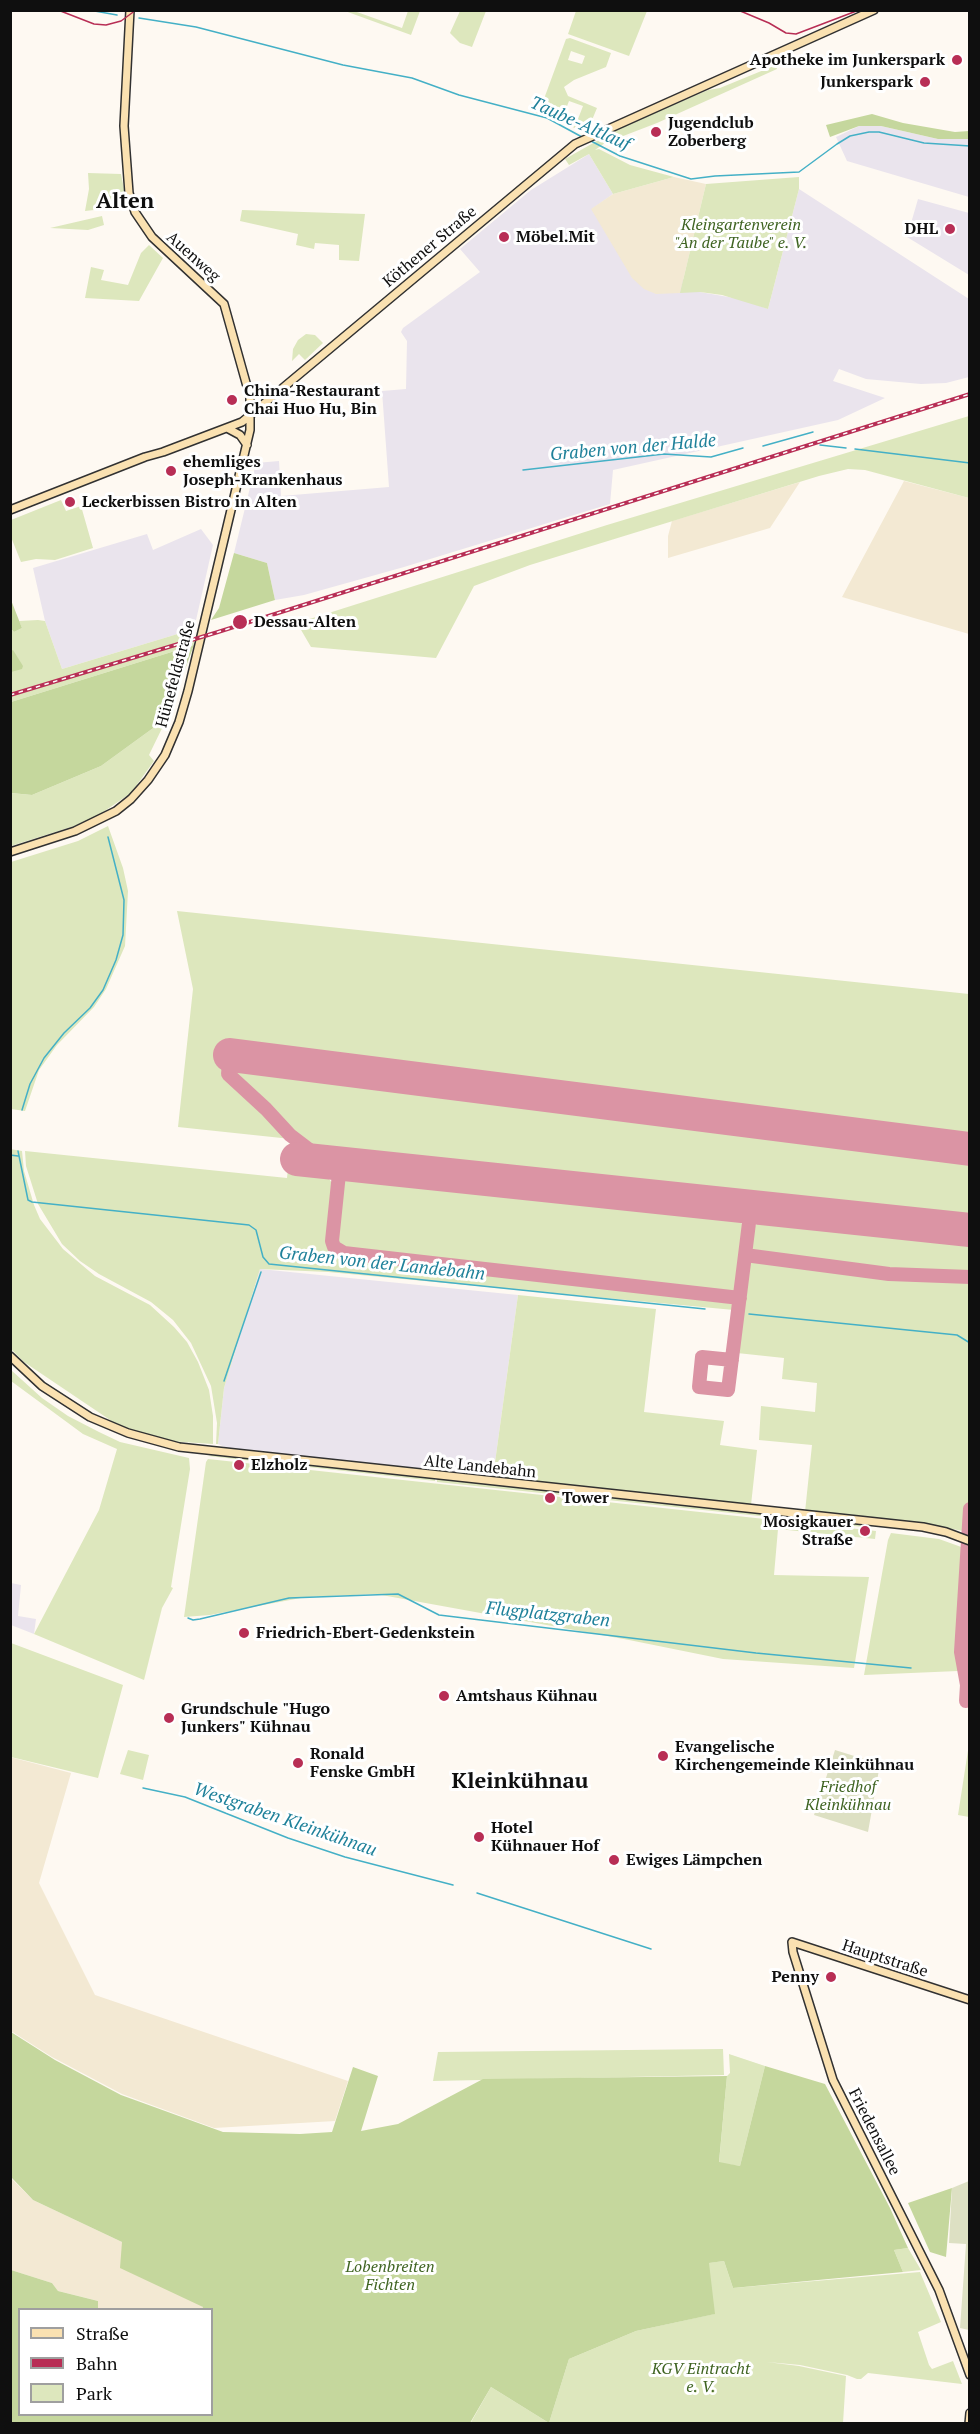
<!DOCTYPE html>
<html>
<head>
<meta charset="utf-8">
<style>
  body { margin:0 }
  #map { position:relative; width:980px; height:2434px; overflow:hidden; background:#fef9f2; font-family:"PT Serif",serif }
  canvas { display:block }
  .frame { position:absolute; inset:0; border:12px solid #0f0f0f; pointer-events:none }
  .legend { position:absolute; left:18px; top:2308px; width:195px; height:108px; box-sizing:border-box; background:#fff; border:2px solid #9f9f9f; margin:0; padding:8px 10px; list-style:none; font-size:18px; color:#0f0f0f }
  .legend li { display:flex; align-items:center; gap:12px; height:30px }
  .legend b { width:30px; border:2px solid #9f9f9f }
</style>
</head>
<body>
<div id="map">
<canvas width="980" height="2434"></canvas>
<div class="frame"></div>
<ul class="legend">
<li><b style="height:8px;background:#fae1b1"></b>Straße</li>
<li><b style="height:8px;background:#b82e55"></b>Bahn</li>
<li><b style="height:16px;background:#dde7bd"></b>Park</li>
</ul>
</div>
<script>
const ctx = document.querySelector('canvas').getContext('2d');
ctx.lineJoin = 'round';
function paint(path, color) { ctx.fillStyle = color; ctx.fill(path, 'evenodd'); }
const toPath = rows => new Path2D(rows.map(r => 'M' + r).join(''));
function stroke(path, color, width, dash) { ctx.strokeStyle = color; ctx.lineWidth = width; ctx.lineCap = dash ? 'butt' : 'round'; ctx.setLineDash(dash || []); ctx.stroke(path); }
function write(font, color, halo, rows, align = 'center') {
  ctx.font = font + ' "PT Serif",serif'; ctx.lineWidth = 6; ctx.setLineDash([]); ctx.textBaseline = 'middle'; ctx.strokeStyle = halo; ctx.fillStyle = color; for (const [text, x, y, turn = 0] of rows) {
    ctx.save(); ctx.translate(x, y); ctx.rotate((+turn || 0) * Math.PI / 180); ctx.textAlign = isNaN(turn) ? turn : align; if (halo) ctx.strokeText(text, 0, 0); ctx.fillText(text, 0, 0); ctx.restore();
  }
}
paint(toPath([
  [859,126,881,126,938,139,969,139,969,197,847,161,836,137],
  [589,154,613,194,592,209,700,292,740,299,768,309,799,189,969,299,969,377,946,383,921,384,866,379,839,369,833,381,885,398,838,420,613,470,610,504,404,567,304,595,275,600,267,563,234,553,256,463,279,461,281,496,389,487,382,391,406,389,407,341,401,332,403,328,480,272,460,249,531,190],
  [918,199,969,213,969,275,907,237],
  [201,529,213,545,194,629,62,669,45,621,33,568,147,534,153,550],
  [260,1269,518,1295,493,1477,234,1451,218,1444,224,1388],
  [11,1583,21,1585,18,1616,36,1619,34,1634,11,1625]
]), '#eae4ed');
paint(toPath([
  [674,177,706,184,680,293,656,294,644,289,632,278,591,209,613,194],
  [904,481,969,498,969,634,842,597],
  [800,482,770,528,668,558,668,536,672,521],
  [969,1560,969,1664,965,1656],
  [10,1757,71,1773,39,1883,95,1995,348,2081,335,2121,214,2128,122,2094,52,2057,11,2031],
  [10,2177,33,2200,122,2242,203,2307,202,2309,98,2309,98,2301,58,2291,52,2283,11,2270]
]), '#f3e9d3');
paint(toPath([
  [345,11,354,11,402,28,408,11,420,11,411,35],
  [460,11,486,11,472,47,460,43,450,33],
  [576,11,576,10,647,11,629,56,568,34],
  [570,38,611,53,606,67,574,80,564,87,568,96,597,108,592,120,580,128,575,128,530,110,532,105,541,107,566,39],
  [571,51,585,56,582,64,568,60],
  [569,101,583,106,578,119,564,114],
  [776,65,777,69,657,123,605,143,595,150,599,149,630,165,674,177,613,194,589,154,569,165,565,159,618,129,708,90,720,88],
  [88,173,121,174,126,199,121,207,85,211,89,189],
  [799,177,799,189,768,309,722,295,700,292,680,293,706,184],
  [242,210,365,214,359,261,339,260,339,245,315,243,314,249,296,245,298,234,240,221],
  [102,216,104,225,88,230,50,228],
  [149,245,163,258,139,301,85,298,91,267,104,270,101,280,128,285,141,253],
  [306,334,315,335,323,343,305,360,299,354,292,361,293,349,298,340],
  [969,416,969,498,865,470,848,469,819,476,530,565,474,586,436,658,311,647,297,623,607,525],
  [61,500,66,511,81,506,93,548,55,560,36,559,21,562,11,537,11,520],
  [38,620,45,621,62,669,194,629,194,645,11,702,10,629,14,632,22,628,19,621],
  [167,718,149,755,154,761,131,793,90,821,11,846,10,793,32,795,101,766],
  [108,826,123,868,128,891,125,946,106,989,94,1007,57,1045,39,1070,25,1111,11,1109,11,862,78,841],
  [177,911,969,994,969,1221,311,1151,290,1149,291,1139,178,1127,193,989],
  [10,1149,22,1151,24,1171,34,1205,40,1219,63,1249,95,1276,150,1305,174,1327,187,1342,198,1362,209,1390,213,1416,213,1444,168,1441,119,1426,24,1362,11,1349],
  [25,1151,287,1178,288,1168,324,1172,332,1183,342,1183,354,1175,736,1215,744,1227,734,1310,328,1272,260,1269,224,1388,218,1444,216,1444,217,1423,211,1386,191,1343,173,1320,151,1302,99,1274,80,1261,62,1244,38,1204,26,1166],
  [765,1218,969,1240,969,1532,924,1524,805,1512,812,1445,759,1440,761,1406,815,1412,817,1383,782,1379,784,1358,737,1353,752,1228],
  [518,1295,656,1309,644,1412,724,1421,720,1445,757,1450,751,1505,493,1477],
  [11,1370,42,1398,68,1416,99,1432,120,1442,189,1458,190,1469,171,1587,173,1588,162,1608,144,1680,34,1634,99,1510,117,1449,83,1434,11,1381],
  [212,1455,435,1478,435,1481,208,1456],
  [208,1459,876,1531,875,1539,778,1529,774,1575,869,1577,854,1668,723,1659,629,1640,376,1594,306,1597,210,1615,184,1617,206,1462],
  [437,1478,864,1524,864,1527,437,1482],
  [891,1533,939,1539,964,1548,956,1637,958,1671,864,1675,888,1540],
  [11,1643,123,1685,98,1778,11,1757],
  [969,1744,970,1744,969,1817,958,1815],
  [128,1750,149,1755,143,1780,120,1774],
  [723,2049,724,2075,433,2081,438,2052],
  [729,2054,765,2066,740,2166,719,2163,727,2076,730,2073],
  [908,2248,921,2270,903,2272,894,2250],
  [724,2261,733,2288,920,2272,941,2322,918,2332,929,2365,932,2369,953,2361,962,2384,868,2373,861,2379,857,2379,847,2375,800,2365,767,2362,799,2366,846,2376,843,2423,470,2424,491,2387,549,2423,569,2359,636,2331,714,2314,708,2263]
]), '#dde7bd');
paint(toPath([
  [872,114,903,123,955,132,969,131,969,139,938,139,881,126,859,126,830,137,826,125],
  [234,553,267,563,275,600,211,620,219,608],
  [11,600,22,628,14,632,11,629],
  [194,645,167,718,101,766,32,795,11,793,11,702],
  [13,650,23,666,22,669,11,672,11,651],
  [11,2032,55,2060,121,2095,223,2132,300,2134,332,2132,353,2067,378,2076,361,2131,398,2124,483,2079,727,2076,719,2162,740,2166,765,2066,825,2084,890,2208,908,2248,894,2250,903,2272,733,2288,724,2261,709,2263,715,2314,636,2331,569,2359,549,2423,491,2387,470,2423,11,2423,11,2270,52,2283,58,2291,98,2301,98,2309,20,2310,20,2414,212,2414,212,2310,202,2309,203,2307,120,2268,122,2242,33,2200,11,2177],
  [952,2188,946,2257,930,2252,908,2203]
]), '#c5d79d');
paint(toPath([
  [835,1750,880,1764,868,1832,814,1815],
  [969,2181,969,2330,960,2328,966,2244,949,2243,952,2188]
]), '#dde0c3');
stroke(toPath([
  [89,10,117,15],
  [139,18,196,27,343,65,412,78,459,95,547,118,582,137],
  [589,140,620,156,691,179,715,176,799,172,837,144,850,136,869,132,879,132,924,143,970,146],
  [820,445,846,448],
  [763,446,813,432],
  [855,449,970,463],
  [523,470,664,454,711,457,743,448],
  [22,1110,30,1084,44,1058,64,1033,90,1008,103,990,116,960,123,935,124,900,108,837],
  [18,1151,28,1200,32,1202,249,1225,256,1230,263,1257,269,1264,705,1309],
  [10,1155,18,1156],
  [749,1314,957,1335,970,1343],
  [224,1381,261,1272],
  [188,1618,193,1620,200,1619,289,1598,398,1594,439,1615,756,1653,911,1668],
  [143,1788,185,1797,288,1838,345,1857,453,1885],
  [477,1893,651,1949]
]), '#44b0c6', 1.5);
stroke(toPath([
  [230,1055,228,1074,266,1109,290,1135,311,1151,310,1161],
  [959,1147,970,1155],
  [340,1164,332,1241,334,1247,344,1253,740,1298],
  [745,1255,889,1274,970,1277],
  [732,1360,702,1357,699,1387,728,1390,745,1255,751,1207],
  [966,1701,967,1685,961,1652,970,1509]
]), '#db94a4', 14);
stroke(toPath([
  [230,1055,970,1149],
  [297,1159,970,1230]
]), '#db94a4', 34);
const secondary = toPath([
  [227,428,240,435,247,445],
  [10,510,145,457,163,452,242,422,575,144,874,10],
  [10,852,75,831,116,811,131,799,148,780,165,755,179,722,188,691,250,430,250,397,224,304,152,237,135,212,129,193,124,126,130,10],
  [10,1356,42,1386,90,1417,128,1433,179,1447,923,1527,946,1532,970,1541],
  [970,2000,792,1942,793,1952,833,2080,939,2290,970,2375],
  [969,2424,970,2413]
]);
stroke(secondary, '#313131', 10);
stroke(secondary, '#fae1b1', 7);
stroke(toPath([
  [58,10,94,24,106,25,121,21,136,10],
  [738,10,769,23,786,33,796,34,859,10]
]), '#b82e55', 1.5);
const rail = toPath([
  [10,695,218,632,970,394]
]);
stroke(rail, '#b82e55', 4);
stroke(rail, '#fff', 1.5, [4.5]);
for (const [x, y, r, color] of [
  [957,60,6,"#b82e55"],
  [925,82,6,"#b82e55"],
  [656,132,6,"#b82e55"],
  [950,229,6,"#b82e55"],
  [504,237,6,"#b82e55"],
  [232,400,6,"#b82e55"],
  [171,471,6,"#b82e55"],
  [70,502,6,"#b82e55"],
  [240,622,8,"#b82e55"],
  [239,1465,6,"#b82e55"],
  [550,1498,6,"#b82e55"],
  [865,1531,6,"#b82e55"],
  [244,1633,6,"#b82e55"],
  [444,1696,6,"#b82e55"],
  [169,1718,6,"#b82e55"],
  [663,1756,6,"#b82e55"],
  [298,1763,6,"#b82e55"],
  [479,1837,6,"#b82e55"],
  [614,1860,6,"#b82e55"],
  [831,1977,6,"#b82e55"]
]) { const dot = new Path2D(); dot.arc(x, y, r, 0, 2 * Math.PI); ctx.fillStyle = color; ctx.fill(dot); stroke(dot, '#fff', 2); }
write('bold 16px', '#0f0f0f', '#fff', [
  ["Apotheke im Junkerspark",945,60,"right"],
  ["Junkerspark",913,82,"right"],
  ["Jugendclub",668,123],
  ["Zoberberg",668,141],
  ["DHL",938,229,"right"],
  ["Möbel.Mit",516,237],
  ["China-Restaurant",244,391],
  ["Chai Huo Hu, Bin",244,409],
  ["ehemliges",183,462],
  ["Joseph-Krankenhaus",183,480],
  ["Leckerbissen Bistro in Alten",82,502],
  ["Dessau-Alten",254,622],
  ["Elzholz",251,1465],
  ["Tower",562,1498],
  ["Mosigkauer",853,1522,"right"],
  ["Straße",853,1540,"right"],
  ["Friedrich-Ebert-Gedenkstein",256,1633],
  ["Amtshaus Kühnau",456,1696],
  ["Grundschule \"Hugo",181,1709],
  ["Junkers\" Kühnau",181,1727],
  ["Evangelische",675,1747],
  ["Kirchengemeinde Kleinkühnau",675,1765],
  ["Ronald",310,1754],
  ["Fenske GmbH",310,1772],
  ["Hotel",491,1828],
  ["Kühnauer Hof",491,1846],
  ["Ewiges Lämpchen",626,1860],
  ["Penny",819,1977,"right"]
], 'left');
write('italic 16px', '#3f6422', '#fff', [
  ["Kleingartenverein",741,225],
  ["\"An der Taube\" e. V.",741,243],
  ["Friedhof",848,1787],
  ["Kleinkühnau",848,1805],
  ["Lobenbreiten",390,2267],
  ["Fichten",390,2285],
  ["KGV Eintracht",701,2369],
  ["e. V.",701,2387]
]);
write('16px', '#0f0f0f', '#fff', [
  ["Köthener Straße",430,247,-40],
  ["Auenweg",193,257,42],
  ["Hünefeldstraße",176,674,-75],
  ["Alte Landebahn",480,1467,6],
  ["Hauptstraße",885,1959,18],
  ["Friedensallee",874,2132,63]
]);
write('italic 18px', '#1f819a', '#fff', [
  ["Taube-Altlauf",580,124,24],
  ["Graben von der Halde",633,448,-5],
  ["Graben von der Landebahn",382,1264,6],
  ["Flugplatzgraben",548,1615,6],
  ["Westgraben Kleinkühnau",285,1820,19]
]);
write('bold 22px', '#0f0f0f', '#fff', [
  ["Alten",125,202],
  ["Kleinkühnau",520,1782]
]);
</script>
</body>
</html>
